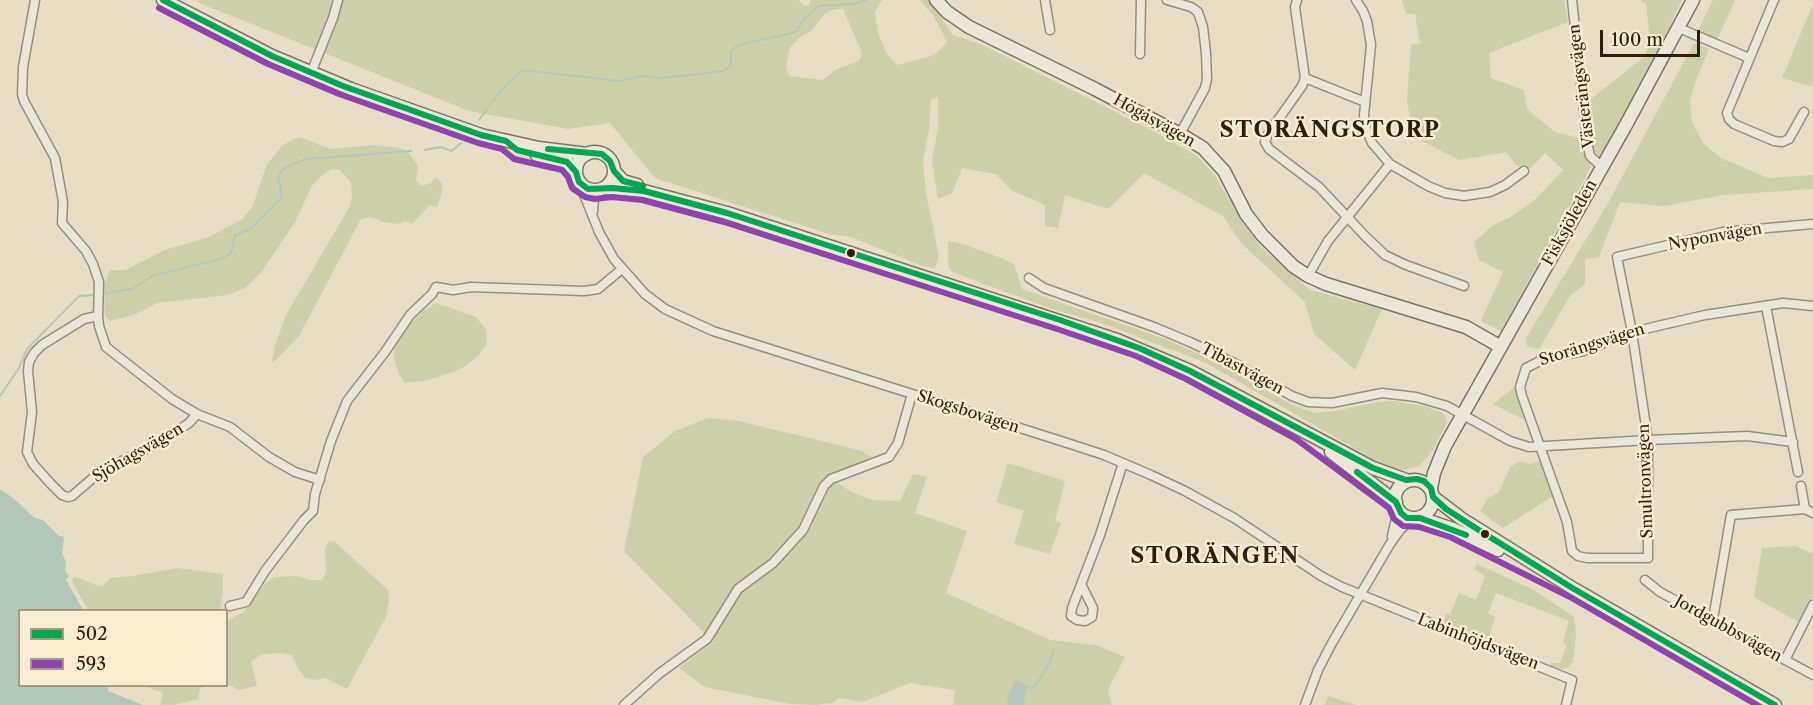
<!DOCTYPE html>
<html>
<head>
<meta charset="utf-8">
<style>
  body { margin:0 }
  #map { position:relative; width:1813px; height:705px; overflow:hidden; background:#e8ddc6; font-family:"Libre Caslon Text",serif }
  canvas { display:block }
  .legend { position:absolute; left:18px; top:609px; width:210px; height:78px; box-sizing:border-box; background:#f8ecd2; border:2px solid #a89982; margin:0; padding:8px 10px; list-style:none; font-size:18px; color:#311d0a }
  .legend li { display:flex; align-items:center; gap:12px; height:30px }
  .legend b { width:30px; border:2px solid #a89982 }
  .scale { position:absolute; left:1600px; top:30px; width:100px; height:27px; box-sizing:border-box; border:3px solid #311d0a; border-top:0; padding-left:8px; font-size:18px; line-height:21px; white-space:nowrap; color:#311d0a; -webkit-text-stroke:4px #f8ecd2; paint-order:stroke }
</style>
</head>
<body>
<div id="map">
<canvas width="1813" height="705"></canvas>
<ul class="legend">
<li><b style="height:8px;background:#00a651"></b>502</li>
<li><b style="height:8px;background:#8e44ad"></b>593</li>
</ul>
<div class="scale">100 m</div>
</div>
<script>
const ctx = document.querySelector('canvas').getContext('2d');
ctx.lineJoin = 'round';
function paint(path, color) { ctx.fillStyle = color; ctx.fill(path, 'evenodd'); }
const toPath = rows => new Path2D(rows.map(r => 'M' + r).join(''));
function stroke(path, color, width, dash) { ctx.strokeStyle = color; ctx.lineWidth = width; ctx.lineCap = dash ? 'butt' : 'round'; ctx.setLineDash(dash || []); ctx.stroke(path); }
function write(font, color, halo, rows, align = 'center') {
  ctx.font = font + ' "Libre Caslon Text",serif'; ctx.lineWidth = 5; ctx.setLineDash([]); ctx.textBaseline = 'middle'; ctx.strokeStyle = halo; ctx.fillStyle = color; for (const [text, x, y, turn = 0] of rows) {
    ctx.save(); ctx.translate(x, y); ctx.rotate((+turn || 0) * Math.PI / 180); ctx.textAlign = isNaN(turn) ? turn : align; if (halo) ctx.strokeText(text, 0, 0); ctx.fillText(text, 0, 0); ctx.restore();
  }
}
paint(toPath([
  [198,0,799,0,803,5,808,6,811,0,882,0,875,12,878,33,887,54,897,65,934,55,947,42,933,15,920,0,929,0,953,35,981,44,1157,133,1197,156,1214,174,1244,224,1262,248,1310,290,1382,309,1355,370,1314,334,1305,302,1241,243,1223,216,1144,173,1108,209,1065,195,1058,228,1045,226,1045,205,1011,190,996,174,962,168,952,193,938,199,932,161,938,127,938,97,931,99,929,130,923,160,926,193,939,256,935,268,923,266,851,237,829,234,655,178,610,123,568,129,469,111,197,2],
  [835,9,843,9,862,53,859,61,835,70,823,80,789,76,786,66,790,47,800,37,811,31,825,14],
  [1402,0,1564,0,1568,22,1489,53,1491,78,1524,90,1527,109,1555,132,1583,139,1591,167,1501,331,1481,321,1503,272,1479,260,1474,242,1492,226,1512,216,1537,198,1563,170,1545,153,1531,168,1516,165,1506,152,1459,160,1418,139,1412,131,1407,100,1411,45,1420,43,1415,14,1406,14],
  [1640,0,1682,0,1660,46,1600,158,1593,151,1591,99,1645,56,1650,39,1646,4],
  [1713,0,1735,0,1717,40,1698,31],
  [1813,4,1813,87,1782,78],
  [1694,43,1709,49,1696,80,1690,101,1692,122,1703,143,1721,158,1768,178,1813,175,1813,189,1724,195,1663,206,1620,202,1599,257,1585,259,1585,284,1570,296,1539,349,1527,346,1526,338,1607,205],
  [299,137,331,149,376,145,400,148,408,152,418,166,416,180,421,186,431,183,436,177,442,183,442,192,437,207,430,205,412,224,405,221,398,224,383,222,371,217,361,219,299,336,275,361,272,362,275,345,286,315,349,208,352,197,351,182,339,169,332,169,321,176,312,186,295,222,262,271,245,288,227,295,157,303,136,314,110,321,105,316,104,285,110,270,125,270,167,249,207,238,241,220,252,208,267,164,283,145],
  [948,241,963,244,1004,259,1014,264,1022,289,1165,339,1210,359,1297,407,1314,413,1335,411,1377,402,1394,401,1424,406,1441,412,1446,417,1447,423,1433,450,1419,466,1401,471,1389,468,1206,363,1105,324,1049,308,952,272,948,266],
  [436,303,476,317,486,330,487,343,479,355,467,365,456,371,424,381,405,383,399,374,394,359,394,346,406,328,423,311],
  [1515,387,1525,420,1493,404],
  [708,418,739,421,862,451,873,458,840,470,832,479,850,491,872,500,900,501,913,474,927,477,915,513,967,531,946,593,1050,640,1096,645,1125,657,1108,690,1112,705,953,705,955,690,910,683,862,702,840,698,832,703,814,705,790,704,705,687,679,668,713,642,624,551,643,457,675,431],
  [1520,461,1529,464,1540,461,1553,496,1503,528,1480,511,1488,498,1499,492,1510,467],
  [1008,463,1065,481,1055,521,1061,523,1050,554,1014,544,1024,511,996,502],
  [334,541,388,590,389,600,386,617,347,689,326,678,314,680,305,678,297,667,292,655,281,653,263,654,251,661,257,686,239,690,227,684,227,621,244,612,266,582,274,577,296,576,311,580,322,580,326,572,325,549,328,542],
  [1796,546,1813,554,1813,597,1800,623,1754,597,1762,548],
  [1477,564,1532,589,1574,617,1576,635,1573,661,1568,668,1555,670,1549,667,1552,663,1560,663,1567,645,1563,642,1569,621,1496,593,1488,613,1495,617,1489,637,1496,642,1493,644,1444,623,1446,613,1450,615,1459,593,1476,600,1485,576,1474,569],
  [177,568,223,574,223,593,220,610,88,610,72,581,74,576,98,586,104,585,110,578,133,576],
  [145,686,205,686,200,689,198,699,173,705,160,705,163,693],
  [1328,696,1329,696,1356,705,1325,705]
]), '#cdcfa9');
paint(toPath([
  [0,489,13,498,35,518,43,520,59,536,63,536,64,539,62,553,66,562,65,571,69,576,66,580,83,610,20,610,20,686,109,686,108,691,143,705,0,705],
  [1016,680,1030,686,1026,691,1024,700,1026,705,1007,705,1008,695]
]), '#b3c7b8');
stroke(toPath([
  [479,120,502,89,523,70,619,81,643,76,663,78,723,71,731,66,731,51,738,45,796,32,804,19,819,6,852,4,867,0],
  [425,150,440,147,452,151,461,143],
  [106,293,132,289,152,276,221,259,231,253,235,236,250,229,282,197,278,177,284,168,306,159,411,151],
  [0,396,19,368,27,349,79,296,93,295],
  [1030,688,1034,688,1049,664,1054,649]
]), '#b3c7b8', 2);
const street = toPath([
  [35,0,23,67,22,94,24,101,55,158,63,202,62,223,86,251,93,264,99,282,98,316,99,326,106,347,172,399,197,414,230,427,269,457,295,472,320,480],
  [1045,0,1050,30],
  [1167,0,1191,7,1198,12,1203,27,1206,53,1207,79,1205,88,1180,134],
  [1297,0,1295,7,1305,78,1302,86,1268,134,1265,142,1269,149,1319,187,1366,237,1385,255,1406,265,1464,286],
  [1356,0,1363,11,1367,21,1371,45,1364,115,1365,126,1372,143,1390,164,1428,186,1445,193,1464,196,1490,192,1505,185,1524,171],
  [1572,0,1588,147,1590,156,1602,167],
  [1774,0,1727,113,1729,119,1734,124,1774,141,1782,142,1789,139,1804,112],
  [1679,28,1749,58],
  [1140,54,1141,0],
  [311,73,333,18,338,0],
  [1305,78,1365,102],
  [579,182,599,232,614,259,645,294,665,309,713,331,1061,441,1104,455,1151,475,1185,491,1234,518,1321,576,1342,587,1572,680,1566,705],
  [593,211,594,199,599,190],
  [1813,224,1723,232,1617,257,1632,332,1648,440,1648,558,1587,558,1578,556,1572,551,1567,522,1522,396,1520,387,1526,368,1544,359,1583,351,1632,332,1705,315,1783,303,1813,306],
  [1308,276,1328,241,1390,164],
  [1029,278,1044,288,1154,327,1190,342,1236,364,1292,396,1308,402,1332,403,1382,393,1416,397,1447,406,1510,441,1529,447,1648,440,1747,436,1793,442],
  [1766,306,1798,472],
  [98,316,84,319,42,345,34,353,29,362,28,371,32,412,27,452,33,464,51,484,62,495,68,497,72,496,100,472,162,441,189,423,197,414],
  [1801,486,1805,509],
  [1392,536,1398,510],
  [1645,580,1660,592,1813,675],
  [1082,586,1093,608,1092,617,1085,621,1077,620,1071,616,1072,608,1100,535,1123,463],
  [230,606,246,602,265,571,304,520,313,511,315,494,331,441,347,401,385,352,410,315,432,294,436,287,453,290,471,287,584,291,598,289,622,269],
  [1713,619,1731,515,1805,509,1813,513],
  [1785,660,1813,605],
  [624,705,660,673,707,639,738,589,773,563,803,530,824,486,831,479,889,457,898,443,912,394],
  [1305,705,1318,670,1332,643,1390,544,1400,530,1411,519]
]);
const secondary = toPath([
  [163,0,272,56,351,89,481,135,539,148,587,154],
  [936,0,947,12,969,27,1095,89,1180,134,1203,148,1224,171,1246,214,1262,235,1293,266,1308,276,1326,284,1466,327,1501,347],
  '576 171a19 19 0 1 1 38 0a19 19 0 1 1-38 0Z',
  [537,155,567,162,576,172],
  [614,171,623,181,637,185],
  [604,188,644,191,727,213,1117,340,1190,371,1373,468,1406,480],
  [1331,452,1396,502],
  '1395 499a19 19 0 1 1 38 0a19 19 0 1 1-38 0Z',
  [1431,488,1434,473,1445,446,1627,123,1693,0],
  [1433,497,1462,519,1574,589,1775,705],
  [1420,518,1453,529,1498,550]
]);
stroke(street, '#978e7e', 11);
stroke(secondary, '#7c7366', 15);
stroke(street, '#ebe6da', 8);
stroke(secondary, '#ebe6da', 12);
stroke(toPath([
  [163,0,272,56,343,86,481,135,506,141,517,150,567,162,576,172,579,182,588,189,612,188,644,191,727,213,1060,320,1139,348,1190,371,1373,468,1406,480,1417,479,1424,481,1431,488,1433,497,1446,509,1485,534,1574,589,1775,705],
  [548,149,602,154,610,161,614,171,623,181,643,186],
  [1357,472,1396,502,1401,513,1407,518,1420,518,1466,535]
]), '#00a651', 6);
stroke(toPath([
  [159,8,268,64,339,94,478,143,502,149,514,159,562,170,568,177,572,188,585,197,595,199,612,197,642,200,724,222,1057,329,1136,356,1186,379,1296,439,1389,508,1394,519,1403,526,1419,527,1450,537,1570,597,1757,705]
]), '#8e44ad', 6);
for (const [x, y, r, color] of [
  [851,253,5,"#311d0a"],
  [1485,534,5,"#311d0a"]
]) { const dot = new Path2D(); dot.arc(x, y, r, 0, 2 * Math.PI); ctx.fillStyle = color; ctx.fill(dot); stroke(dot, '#f8ecd2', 2); }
write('16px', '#311d0a', '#f8ecd2', [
  ["Västerängsvägen",1582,86,-97],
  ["Högåsvägen",1154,121,29],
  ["Fisksjöleden",1570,223,-61],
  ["Nyponvägen",1715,237,-10],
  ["Storängsvägen",1592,345,-17],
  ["Tibastvägen",1242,369,28],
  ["Skogsbovägen",968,412,18],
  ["Sjöhagsvägen",138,453,-30],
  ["Smultronvägen",1646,481,-92],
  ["Jordgubbsvägen",1728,629,29],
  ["Labinhöjdsvägen",1478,642,21]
]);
ctx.letterSpacing = '1.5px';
write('bold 22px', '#311d0a', '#f8ecd2', [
  ["STORÄNGSTORP",1330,131],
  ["STORÄNGEN",1215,557]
]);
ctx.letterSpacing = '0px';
</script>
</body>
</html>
